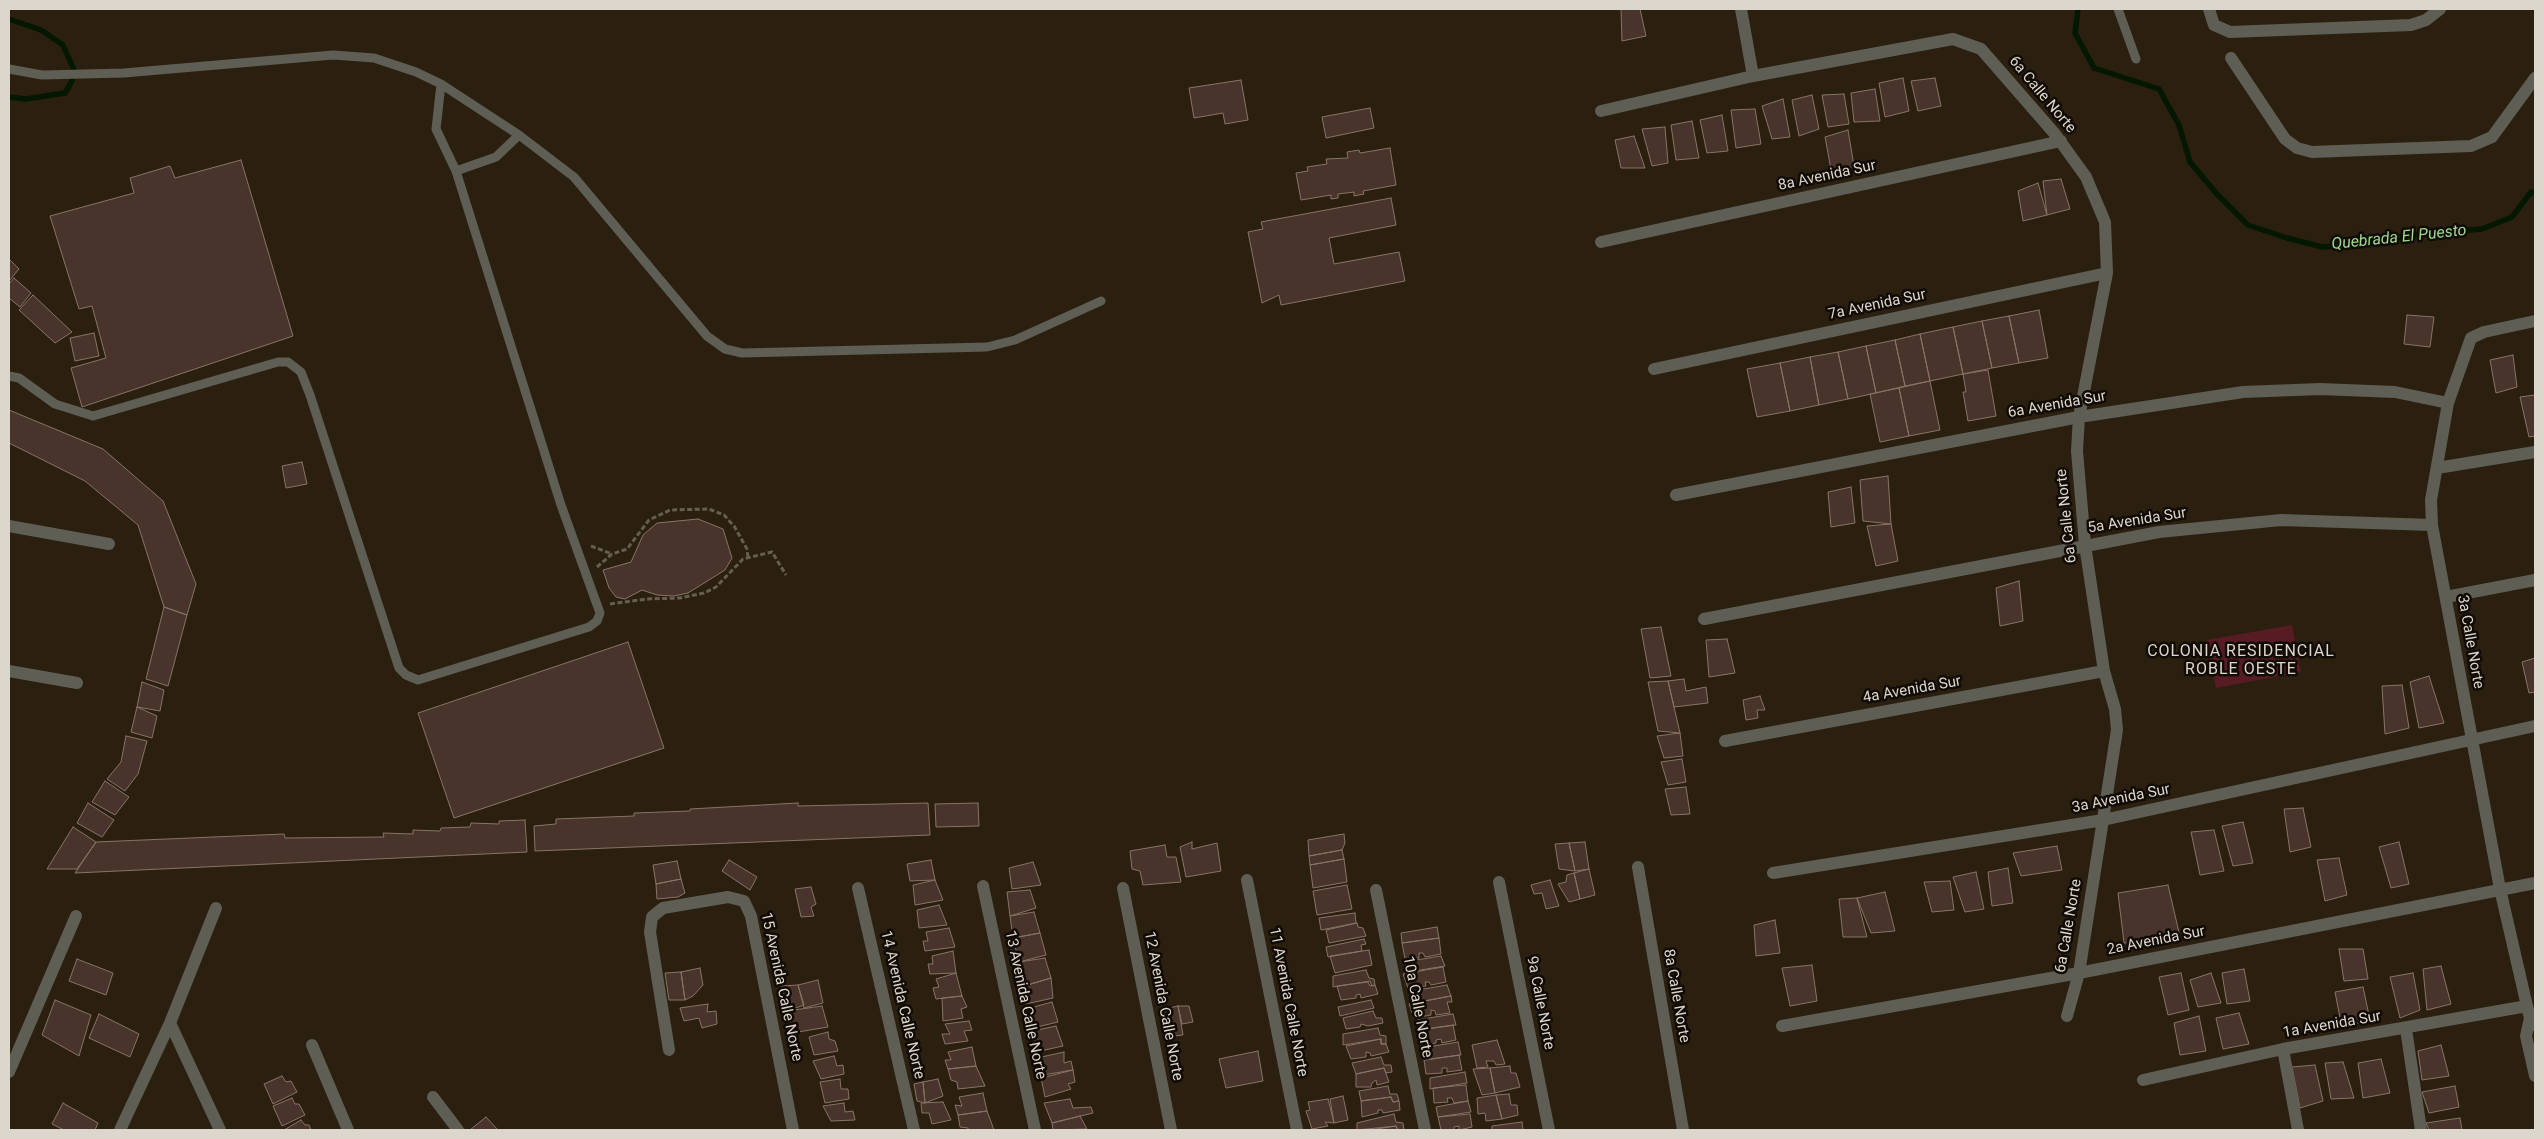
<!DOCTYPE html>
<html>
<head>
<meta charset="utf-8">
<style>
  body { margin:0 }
  #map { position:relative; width:2544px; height:1139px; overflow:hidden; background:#2b200f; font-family:Roboto,sans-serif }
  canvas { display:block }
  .frame { position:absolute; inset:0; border:10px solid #ddd6cc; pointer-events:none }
</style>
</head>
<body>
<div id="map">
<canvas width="2544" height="1139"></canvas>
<div class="frame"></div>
</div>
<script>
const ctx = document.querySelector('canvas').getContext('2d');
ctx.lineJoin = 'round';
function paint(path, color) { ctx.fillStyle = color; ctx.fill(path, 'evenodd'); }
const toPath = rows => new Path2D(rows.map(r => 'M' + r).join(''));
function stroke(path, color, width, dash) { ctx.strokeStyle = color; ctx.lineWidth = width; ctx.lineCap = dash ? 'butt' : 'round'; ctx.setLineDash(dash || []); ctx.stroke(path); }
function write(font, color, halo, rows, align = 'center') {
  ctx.font = font + ' Roboto,sans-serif'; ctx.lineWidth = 5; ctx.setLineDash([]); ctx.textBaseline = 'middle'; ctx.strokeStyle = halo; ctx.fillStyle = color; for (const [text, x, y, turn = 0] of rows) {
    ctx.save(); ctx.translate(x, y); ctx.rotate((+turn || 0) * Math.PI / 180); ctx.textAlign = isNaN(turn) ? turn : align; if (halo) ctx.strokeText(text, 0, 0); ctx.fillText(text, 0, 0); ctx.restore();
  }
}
paint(toPath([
  [2292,625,2301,672,2216,688,2207,640]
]), '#571c23');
stroke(toPath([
  [2078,9,2075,33,2094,68,2159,89,2179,125,2190,162,2216,193,2248,225,2287,238,2322,247,2352,245,2412,235,2482,229,2512,217,2531,192,2535,193],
  [9,19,41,30,63,45,74,70,72,81,65,93,26,99,9,97]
]), '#041700', 5.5);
const building = toPath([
  [1621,9,1640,9,1646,36,1622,41,1621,9],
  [1903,78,1909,111,1885,117,1879,83,1903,78],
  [1935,78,1941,106,1918,111,1911,81,1935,78],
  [1241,80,1248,120,1225,124,1223,113,1194,118,1189,88,1241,80],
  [1875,89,1880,121,1854,122,1851,93,1875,89],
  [1844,94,1849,124,1828,127,1822,95,1844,94],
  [1812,95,1819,129,1799,136,1792,100,1812,95],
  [1783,99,1790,137,1772,139,1762,106,1783,99],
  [1370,108,1374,128,1326,138,1322,117,1370,108],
  [1755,109,1761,144,1736,148,1731,110,1755,109],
  [1722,115,1728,151,1707,153,1700,120,1722,115],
  [1692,121,1699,158,1676,160,1671,125,1692,121],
  [1665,127,1668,163,1652,166,1642,129,1665,127],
  [1848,130,1854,166,1832,175,1825,137,1848,130],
  [1634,136,1645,168,1621,168,1615,140,1634,136],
  [1390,148,1396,185,1363,191,1364,194,1354,196,1354,192,1338,194,1338,198,1331,199,1331,195,1301,200,1296,173,1308,171,1307,167,1327,164,1326,159,1348,158,1347,152,1359,150,1360,153,1390,148],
  [241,160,293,336,82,407,71,368,106,358,92,306,79,309,50,216,134,193,130,178,170,166,175,178,241,160],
  [2061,179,2070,209,2047,215,2043,181,2061,179],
  [2038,183,2047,215,2023,221,2018,191,2038,183],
  [1391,198,1396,225,1329,238,1334,264,1399,252,1405,281,1281,305,1279,295,1262,303,1248,232,1263,229,1261,222,1391,198],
  [9,259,19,269,9,281,9,259],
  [14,278,31,293,20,307,9,298,9,284,14,278],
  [33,295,72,332,55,343,19,310,33,295],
  [2039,310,2048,358,2019,363,2009,316,2039,310],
  [2407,315,2434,317,2430,347,2404,344,2407,315],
  [2009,316,2019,363,1992,368,1982,321,2009,316],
  [1982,321,1992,368,1963,374,1953,327,1982,321],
  [1953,327,1963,374,1930,381,1920,334,1953,327],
  [94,333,99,356,75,361,70,338,94,333],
  [1920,334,1930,381,1905,386,1895,340,1920,334],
  [1895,340,1905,386,1876,393,1866,346,1895,340],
  [1866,346,1876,393,1848,399,1838,352,1866,346],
  [1838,352,1848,399,1819,405,1810,357,1838,352],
  [2513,355,2517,387,2496,393,2490,360,2513,355],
  [1810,357,1819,405,1790,411,1780,363,1810,357],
  [1780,363,1790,411,1757,417,1747,369,1780,363],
  [1988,370,1996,416,1968,421,1963,392,1966,392,1963,374,1988,370],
  [1930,381,1940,430,1909,436,1899,388,1930,381],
  [1899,388,1909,436,1880,442,1870,394,1899,388],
  [2535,395,2535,436,2529,437,2520,397,2535,395],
  [9,410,103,449,163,501,196,584,187,615,164,607,138,525,85,481,9,443,9,410],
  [302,462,307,484,286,488,282,466,302,462],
  [1888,476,1891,524,1863,521,1860,480,1888,476],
  [1851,487,1855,523,1831,527,1828,492,1851,487],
  [698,519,723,529,732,558,725,570,688,593,674,596,657,595,642,590,625,599,616,597,609,588,603,570,631,562,643,535,657,523,698,519],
  [1891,524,1898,561,1876,566,1867,526,1891,524],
  [2019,581,2023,621,2000,626,1996,588,2019,581],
  [164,607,187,615,168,686,146,679,164,607],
  [1661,627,1671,676,1650,678,1641,629,1661,627],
  [1727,639,1735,673,1709,677,1706,640,1727,639],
  [628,642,664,748,454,818,418,713,628,642],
  [2535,658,2535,692,2529,693,2522,662,2535,658],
  [2429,676,2444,723,2419,728,2410,682,2429,676],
  [1684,679,1686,691,1706,687,1708,703,1674,707,1668,681,1684,679],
  [1668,681,1680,733,1658,731,1648,682,1668,681],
  [142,682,164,690,160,711,137,707,142,682],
  [2402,685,2409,728,2385,734,2382,686,2402,685],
  [1760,696,1765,710,1757,710,1758,718,1746,720,1743,700,1760,696],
  [137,707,157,716,152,738,131,732,137,707],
  [1680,733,1683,756,1664,758,1657,736,1680,733],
  [126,736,147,741,138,774,125,791,107,779,121,762,126,736],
  [1682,759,1686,782,1668,785,1661,762,1682,759],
  [105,781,129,797,115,815,92,802,105,781],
  [1686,787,1690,814,1671,815,1665,789,1686,787],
  [88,803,114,820,102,837,77,823,88,803],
  [798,803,798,806,928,803,930,835,535,851,534,826,556,824,556,819,634,816,634,813,690,811,690,809,798,803],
  [978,803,979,826,936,827,935,804,978,803],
  [2303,808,2311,847,2290,852,2284,809,2303,808],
  [525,820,527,852,75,873,96,842,284,834,285,838,384,837,383,833,413,834,413,830,440,831,441,828,470,827,471,823,499,824,499,821,525,820],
  [2243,822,2253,863,2233,866,2222,826,2243,822],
  [73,827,96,842,77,869,47,869,73,827],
  [2214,830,2224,871,2200,875,2191,832,2214,830],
  [1344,834,1345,843,1342,850,1309,856,1308,840,1344,834],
  [1192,842,1192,849,1217,843,1221,871,1186,877,1180,847,1192,842],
  [1585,842,1589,869,1575,871,1569,843,1585,842],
  [2399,842,2409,884,2391,888,2379,847,2399,842],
  [1569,843,1575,871,1559,869,1555,844,1569,843],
  [1165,845,1167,857,1176,857,1181,882,1143,885,1140,871,1132,869,1130,851,1165,845],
  [2057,846,2062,870,2021,876,2013,853,2057,846],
  [1342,850,1344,859,1310,865,1309,856,1342,850],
  [2339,858,2347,895,2325,901,2317,860,2339,858],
  [1344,859,1347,882,1313,888,1310,865,1344,859],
  [729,860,757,877,750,890,722,871,729,860],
  [931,860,935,880,910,881,907,864,931,860],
  [677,861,681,879,656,884,653,865,677,861],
  [1033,862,1041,885,1012,889,1009,868,1033,862],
  [2008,868,2013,903,1992,906,1988,872,2008,868],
  [1589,869,1595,895,1580,899,1574,873,1589,869],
  [1976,872,1984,909,1965,912,1953,877,1976,872],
  [1574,873,1580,899,1569,902,1558,884,1566,882,1567,875,1574,873],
  [681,879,685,893,678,897,657,899,656,884,681,879],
  [935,880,943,900,915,905,913,885,935,880],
  [1550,880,1559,906,1546,909,1542,893,1534,894,1531,885,1550,880],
  [1950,881,1954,910,1932,912,1924,882,1950,881],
  [1347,885,1352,909,1317,915,1313,891,1347,885],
  [2168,885,2181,941,2124,943,2118,893,2168,885],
  [811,887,816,904,811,907,814,916,801,917,795,889,811,887],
  [1030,890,1036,908,1010,916,1007,892,1030,890],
  [1885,892,1895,931,1871,933,1857,898,1885,892],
  [1857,898,1867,937,1843,937,1839,899,1857,898],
  [939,905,947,925,919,928,917,910,939,905],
  [1034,912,1040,933,1013,938,1010,916,1034,912],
  [1355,913,1356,923,1321,930,1319,918,1355,913],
  [1775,920,1780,953,1756,956,1754,925,1775,920],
  [1357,923,1358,927,1363,928,1366,936,1329,943,1326,930,1357,923],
  [1437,927,1439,938,1402,943,1401,933,1437,927],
  [949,928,955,947,925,951,923,941,928,941,926,932,949,928],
  [1040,933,1046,955,1019,962,1013,938,1040,933],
  [1439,938,1441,954,1425,957,1423,953,1419,953,1419,958,1405,959,1402,943,1439,938],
  [1364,939,1366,944,1361,945,1362,951,1328,957,1326,947,1364,939],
  [2339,949,2363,949,2368,979,2344,981,2339,949],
  [1369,950,1372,965,1335,973,1330,956,1369,950],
  [953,951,956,973,930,974,928,964,933,964,932,956,953,951],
  [1441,956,1445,966,1408,972,1404,962,1441,956],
  [1045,958,1051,978,1024,986,1019,962,1045,958],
  [77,959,113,973,106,995,69,981,77,959],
  [1812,965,1817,1001,1790,1006,1782,968,1812,965],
  [2441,966,2451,1004,2427,1010,2423,969,2441,966],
  [1443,967,1446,982,1431,985,1429,982,1425,982,1426,986,1408,988,1403,974,1443,967],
  [700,968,703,985,693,996,685,1000,681,972,700,968],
  [2244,969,2250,1001,2227,1004,2222,973,2244,969],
  [1366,970,1369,978,1374,979,1375,985,1372,986,1370,981,1333,987,1333,976,1366,970],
  [681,972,685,1000,669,1000,665,973,681,972],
  [956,973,962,996,936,999,933,988,939,987,936,979,956,973],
  [2181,973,2189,1010,2168,1015,2159,977,2181,973],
  [2211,973,2221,1003,2198,1007,2190,980,2211,973],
  [2413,973,2420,1010,2400,1018,2390,977,2413,973],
  [1051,978,1053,998,1026,1004,1024,986,1051,978],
  [818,980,823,1003,804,1008,798,985,818,980],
  [1368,982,1370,986,1375,985,1378,994,1361,998,1360,994,1356,995,1356,998,1341,1000,1337,986,1368,982],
  [798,985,804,1005,787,1011,782,986,798,985],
  [1447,985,1451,996,1413,1003,1412,991,1447,985],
  [2363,987,2370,1020,2342,1028,2335,992,2363,987],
  [962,996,967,1007,961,1009,963,1018,943,1021,942,998,962,996],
  [1451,996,1452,1002,1447,1002,1450,1013,1436,1015,1435,1011,1431,1010,1431,1015,1414,1018,1409,1004,1451,996],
  [55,1000,91,1015,79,1056,42,1035,55,1000],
  [1371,1000,1374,1008,1340,1016,1338,1007,1371,1000],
  [1052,1002,1058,1022,1033,1028,1030,1008,1052,1002],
  [708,1004,707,1012,716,1011,717,1024,702,1028,699,1018,684,1021,680,1008,708,1004],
  [822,1006,828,1027,792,1033,787,1011,822,1006],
  [1178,1006,1183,1035,1165,1037,1160,1010,1178,1006],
  [1178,1006,1189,1006,1193,1022,1182,1024,1178,1006],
  [1373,1011,1376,1018,1382,1018,1383,1023,1368,1026,1361,1024,1360,1027,1346,1029,1343,1018,1373,1011],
  [2239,1013,2249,1044,2223,1049,2216,1018,2239,1013],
  [99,1014,139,1034,130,1057,89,1038,99,1014],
  [1453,1014,1456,1025,1419,1030,1417,1020,1453,1014],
  [2199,1016,2206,1051,2180,1055,2174,1023,2199,1016],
  [969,1021,972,1030,964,1031,968,1041,945,1044,942,1034,950,1034,945,1024,969,1021],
  [1453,1025,1456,1040,1442,1043,1441,1039,1436,1040,1436,1043,1421,1046,1419,1030,1453,1025],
  [1056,1026,1063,1046,1036,1052,1033,1031,1056,1026],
  [1378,1028,1380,1035,1386,1036,1386,1044,1381,1044,1381,1039,1343,1045,1343,1034,1378,1028],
  [828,1032,829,1039,835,1041,838,1051,814,1055,809,1037,828,1032],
  [1381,1039,1381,1044,1386,1044,1389,1052,1371,1056,1370,1053,1366,1052,1366,1057,1351,1059,1346,1046,1381,1039],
  [1497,1040,1505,1064,1496,1065,1494,1061,1486,1061,1488,1067,1477,1068,1472,1045,1497,1040],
  [1458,1042,1461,1055,1424,1060,1422,1048,1458,1042],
  [2441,1045,2449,1076,2422,1080,2418,1051,2441,1045],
  [972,1047,976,1066,948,1069,945,1060,951,1060,948,1052,972,1047],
  [1258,1051,1263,1081,1226,1088,1219,1059,1258,1051],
  [1064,1052,1064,1063,1071,1061,1073,1070,1043,1075,1037,1058,1064,1052],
  [1459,1055,1462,1070,1447,1072,1447,1068,1442,1068,1442,1073,1426,1074,1424,1060,1459,1055],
  [834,1056,837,1066,843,1065,844,1074,821,1079,813,1061,834,1056],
  [1381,1057,1384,1065,1391,1065,1392,1072,1386,1073,1384,1068,1356,1074,1352,1063,1381,1057],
  [2381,1059,2390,1093,2363,1098,2358,1063,2381,1059],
  [2343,1062,2354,1098,2331,1099,2325,1063,2343,1062],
  [2315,1065,2323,1101,2300,1108,2292,1067,2315,1065],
  [976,1066,985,1086,958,1089,957,1082,951,1080,948,1069,976,1066],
  [1510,1066,1511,1073,1516,1073,1520,1087,1495,1093,1490,1068,1510,1066],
  [1384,1068,1389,1082,1377,1085,1376,1080,1372,1083,1371,1087,1356,1087,1356,1074,1384,1068],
  [1490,1068,1495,1093,1482,1095,1473,1069,1490,1068],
  [1073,1070,1075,1082,1068,1084,1071,1089,1045,1097,1041,1078,1073,1070],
  [1465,1072,1467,1083,1430,1089,1430,1078,1465,1072],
  [282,1076,286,1082,291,1081,297,1092,273,1104,264,1084,282,1076],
  [840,1079,841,1089,848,1089,849,1099,825,1103,820,1082,840,1079],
  [938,1079,943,1096,925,1103,923,1082,938,1079],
  [923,1082,925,1103,917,1101,914,1084,923,1082],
  [1466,1085,1468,1101,1454,1103,1452,1098,1447,1098,1448,1102,1434,1103,1433,1088,1466,1085],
  [1388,1086,1390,1094,1397,1094,1399,1101,1393,1102,1391,1097,1361,1101,1359,1091,1388,1086],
  [2455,1086,2459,1107,2429,1113,2422,1092,2455,1086],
  [983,1093,987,1111,958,1115,955,1105,962,1106,959,1097,983,1093],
  [1509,1094,1511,1105,1517,1105,1518,1115,1502,1119,1496,1095,1509,1094],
  [1496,1095,1502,1119,1486,1121,1485,1113,1478,1114,1477,1098,1496,1095],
  [1343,1096,1348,1120,1334,1123,1330,1099,1343,1096],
  [1391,1097,1393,1102,1399,1101,1400,1110,1383,1113,1382,1110,1378,1110,1378,1113,1362,1117,1361,1101,1391,1097],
  [292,1098,295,1104,299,1104,305,1115,282,1126,273,1106,292,1098],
  [1070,1099,1073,1108,1091,1107,1093,1113,1052,1123,1044,1103,1070,1099],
  [1328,1099,1334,1123,1325,1122,1328,1126,1312,1129,1306,1111,1310,1110,1308,1102,1328,1099],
  [1468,1101,1471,1112,1438,1117,1436,1107,1468,1101],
  [943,1102,951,1120,932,1124,929,1113,922,1113,921,1103,943,1102],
  [63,1103,98,1123,95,1130,64,1130,52,1124,63,1103],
  [844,1103,845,1112,853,1111,855,1120,831,1121,823,1106,844,1103],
  [987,1111,994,1130,968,1130,968,1128,960,1127,958,1115,987,1111],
  [1394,1114,1396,1122,1403,1123,1404,1130,1398,1130,1396,1126,1357,1130,1357,1123,1394,1114],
  [1470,1114,1472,1127,1459,1130,1459,1126,1454,1127,1454,1130,1441,1130,1438,1117,1470,1114],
  [1080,1116,1087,1129,1053,1130,1052,1123,1080,1116],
  [486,1117,498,1130,470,1130,486,1117],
  [2460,1118,2462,1130,2429,1130,2426,1123,2460,1118],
  [301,1120,305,1125,309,1125,311,1130,284,1130,301,1120],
  [1522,1122,1523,1130,1530,1130,1492,1130,1492,1126,1522,1122],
  [1396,1126,1398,1130,1405,1130,1370,1130,1396,1126]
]);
paint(building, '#48342b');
stroke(building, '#897368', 1);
stroke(toPath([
  [591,546,612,554],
  [597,567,612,554,627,549,649,520,670,510,709,509,724,515,734,526,747,549,748,558],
  [610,604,647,599,680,598,704,593,716,587,743,559,772,552,786,575]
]), '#675e4f', 3, [5, 2.5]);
stroke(toPath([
  [2118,9,2136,59],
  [9,69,42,75,124,73,333,55,374,58,416,72,441,84,519,135,574,177,707,336,725,349,742,353,987,347,1015,340,1101,301],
  [441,84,436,129,456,171,496,157,519,135],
  [9,376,19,378,55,404,93,416,278,362,288,362,301,372,310,395,399,668,406,675,418,680,589,627,597,621,600,613,561,505,456,171]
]), '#5e5e55', 9);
stroke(toPath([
  [1741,9,1753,76],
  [2209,9,2214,25,2230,32,2411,25,2426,20,2440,9],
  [2231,58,2285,139,2297,148,2312,152,2471,146,2492,137,2535,78],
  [1601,111,1753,76,1953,39,1981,49,2055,134,2086,177,2105,222,2107,273,2079,417,2077,451,2085,545,2104,671,2115,709,2117,730,2079,973,2067,1016],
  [1601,242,2061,141],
  [2535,321,2484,332,2471,338,2448,403,2431,500,2432,525,2500,889,2527,1006,2530,1018,2535,1025],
  [1654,369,2107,273],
  [2437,468,2535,452],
  [1676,495,2079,417,2243,392,2320,389,2395,392,2448,403],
  [9,526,109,544],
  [2446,597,2535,580],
  [1704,619,2159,532,2281,520,2432,525],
  [9,671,77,683],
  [1725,741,2104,671],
  [1638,867,1683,1130],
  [1773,873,2103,820,2535,726],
  [1247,880,1297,1130],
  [1499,882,1549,1130],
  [983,886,1035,1130],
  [858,888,914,1130],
  [1123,888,1171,1130],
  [1376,890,1425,1130],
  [2530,1018,2526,1036,2535,1076],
  [170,1023,220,1130],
  [1782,1026,2079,973,2535,883],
  [2406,1029,2421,1130],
  [312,1045,348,1130],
  [2283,1049,2298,1130],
  [669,1050,650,932,652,917,663,908,728,897,744,901,751,916,793,1130],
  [9,1072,76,916],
  [2143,1080,2283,1049,2527,1006],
  [433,1097,458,1130],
  [120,1130,170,1023,216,908]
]), '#5e5e55', 12);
write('15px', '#ddd6cc', '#100b05', [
  ["6a Calle Norte",2042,95,50],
  ["8a Avenida Sur",1827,176,-12],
  ["7a Avenida Sur",1877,305,-12],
  ["6a Avenida Sur",2057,405,-10],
  ["6a Calle Norte",2067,516,-96],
  ["5a Avenida Sur",2137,521,-9],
  ["3a Calle Norte",2470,642,80],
  ["4a Avenida Sur",1912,690,-10],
  ["3a Avenida Sur",2121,799,-11],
  ["6a Calle Norte",2069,926,-80],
  ["2a Avenida Sur",2156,941,-11],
  ["15 Avenida Calle Norte",781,987,78],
  ["8a Calle Norte",1676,996,80],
  ["11 Avenida Calle Norte",1288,1002,79],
  ["9a Calle Norte",1540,1003,79],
  ["14 Avenida Calle Norte",902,1005,77],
  ["13 Avenida Calle Norte",1025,1005,78],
  ["12 Avenida Calle Norte",1163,1006,79],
  ["10a Calle Norte",1417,1007,79],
  ["1a Avenida Sur",2332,1025,-10]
]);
write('italic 16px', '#9fdb8d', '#100b05', [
  ["Quebrada El Puesto",2399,238,-6]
]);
ctx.letterSpacing = '1px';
write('16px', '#ddd6cc', '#100b05', [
  ["COLONIA RESIDENCIAL",2241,652],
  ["ROBLE OESTE",2241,670]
]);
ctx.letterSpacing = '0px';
</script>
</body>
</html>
